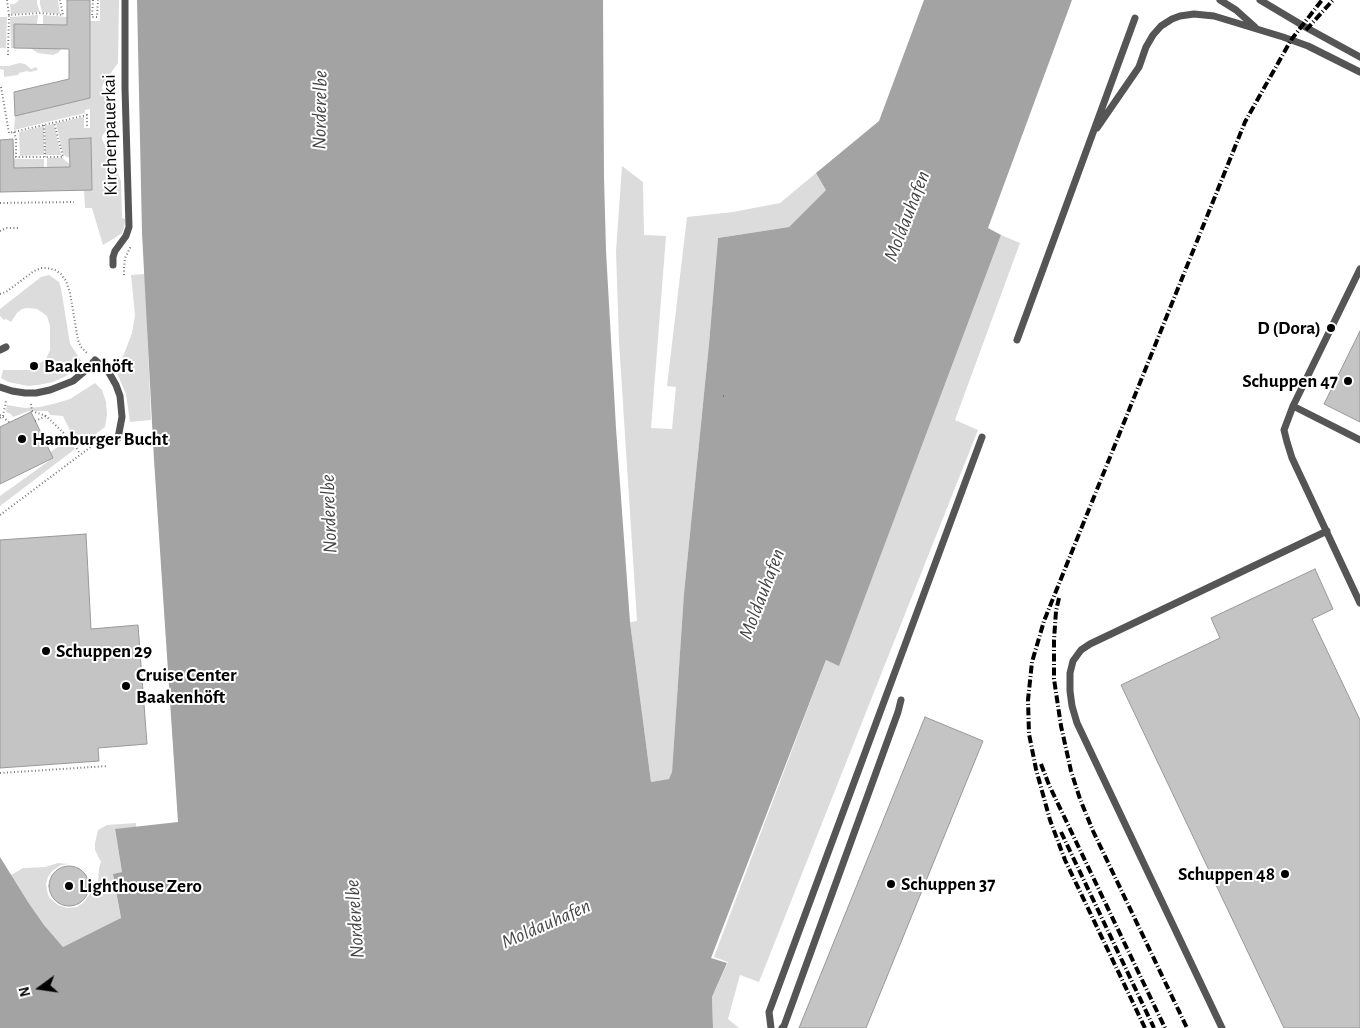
<!DOCTYPE html>
<html>
<head>
<meta charset="utf-8">
<style>
  body { margin:0 }
  #map { position:relative; width:1360px; height:1028px; overflow:hidden; background:#fff; font-family:"Alegreya Sans",sans-serif }
  canvas { display:block }
  .north { position:absolute; left:15px; top:963px; width:50px; height:50px; -webkit-text-stroke:4px #fff; paint-order:stroke; rotate:256deg; font-size:14px; font-weight:700; line-height:20px; text-align:center; color:#000 }
  .north::after { content:''; display:block; margin:auto; width:18px; height:22px; background:#000; clip-path:polygon(50% 0,100% 100%,50% 72%,0 100%) }
</style>
</head>
<body>
<div id="map">
<canvas width="1360" height="1028"></canvas>
<div class="north">N</div>
</div>
<script>
const ctx = document.querySelector('canvas').getContext('2d');
ctx.lineJoin = 'round';
function paint(path, color) { ctx.fillStyle = color; ctx.fill(path, 'evenodd'); }
const toPath = rows => new Path2D(rows.map(r => 'M' + r).join(''));
function stroke(path, color, width, dash) { ctx.strokeStyle = color; ctx.lineWidth = width; ctx.lineCap = dash ? 'butt' : 'round'; ctx.setLineDash(dash || []); ctx.stroke(path); }
function write(font, color, halo, rows, align = 'center') {
  ctx.font = font + ' "Alegreya Sans",sans-serif'; ctx.lineWidth = 4; ctx.setLineDash([]); ctx.textBaseline = 'middle'; ctx.strokeStyle = halo; ctx.fillStyle = color; for (const [text, x, y, turn = 0] of rows) {
    ctx.save(); ctx.translate(x, y); ctx.rotate((+turn || 0) * Math.PI / 180); ctx.textAlign = isNaN(turn) ? turn : align; if (halo) ctx.strokeText(text, 0, 0); ctx.fillText(text, 0, 0); ctx.restore();
  }
}
paint(toPath([
  [19,0,37,0,37,4,40,12,11,14,10,4,15,4],
  [40,0,58,0,60,14,42,12,40,4],
  [100,0,119,0,118,63,103,84,102,88,116,118,102,136,102,139,121,181,122,218,125,219,125,222,123,231,121,234,103,245,92,208,85,208,84,190,92,190,91,138,69,139,70,158,65,156,63,154,56,123,84,117,84,128,90,128,90,109,85,110,85,113,14,130,15,116,90,98,90,21,100,21],
  [38,15,37,24,14,24,14,48,11,48,10,17],
  [43,15,67,17,67,25,43,24],
  [0,17,7,17,6,48,0,48],
  [31,48,62,48,58,53,53,55,38,53,33,50],
  [19,63,25,64,31,69,36,67,38,70,30,72,27,71,19,73,18,75,4,77,4,70,0,69,0,66,9,66],
  [54,124,61,155,45,155,45,126],
  [44,126,44,155,20,156,19,132],
  [47,158,62,158,70,164,70,167,47,168],
  [11,159,44,159,44,168,11,168],
  [622,166,643,182,644,235,666,236,651,428,672,429,676,387,667,386,687,217,733,212,780,203,816,173,827,189,789,227,718,238,709,344,684,593,672,773,669,779,651,782,630,622,637,621,619,342,616,251],
  [1001,235,1020,243,955,420,978,430,759,982,740,975,728,1019,739,1028,713,1028,712,997,728,962,714,957,826,660,839,665],
  [145,274,151,420,130,422,126,394,116,371,124,354,132,333,135,315,131,275],
  [49,275,59,282,61,288,70,344,82,362,66,376,53,382,38,385,28,386,8,382,1,378,3,370,36,370,35,365,42,362,47,357,50,350,50,326,47,316,37,309,27,308,22,309,17,313,11,322,6,319,4,320,0,316,0,309,41,277],
  [95,383,102,390,106,402,107,415,105,427,78,447,63,416,50,415,48,411,29,411,13,417,11,414,6,412,7,405,25,408,40,407,57,403,70,399],
  [66,442,69,442,75,449,0,506,0,496,53,458,50,452],
  [136,823,136,827,115,830,122,872,113,874,121,919,63,947,44,925,28,902,11,875,23,868,45,867,58,863,69,864,61,865,52,871,48,877,46,884,47,891,49,897,58,905,67,908,77,907,84,902,98,882,99,868,101,862,95,850,95,843,98,830,107,825]
]), '#dcdcdc');
paint(toPath([
  [137,0,603,0,604,177,606,251,616,428,630,622,651,782,669,779,672,772,684,593,709,344,718,238,789,227,826,190,816,173,879,121,924,0,1072,0,988,228,1001,235,839,666,826,660,711,958,727,963,712,997,713,1028,0,1028,0,857,28,902,44,925,63,947,121,918,113,874,122,872,115,829,178,822,154,460,142,233]
]), '#a3a3a3');
const building = toPath([
  [67,0,90,0,90,98,15,116,14,92,69,79,69,49,14,48,14,24,67,25,67,0],
  [91,138,92,190,0,192,0,140,13,139,14,168,70,167,69,139,91,138],
  [1360,331,1360,422,1324,404,1360,331],
  [31,412,53,458,0,484,0,427,31,412],
  [86,534,91,629,138,625,147,744,98,748,99,761,0,768,0,540,86,534],
  [1315,569,1333,609,1312,619,1360,720,1360,1028,1284,1028,1121,685,1220,638,1211,618,1315,569],
  [925,717,983,741,866,1028,799,1028,925,717],
  '49 886a20 20 0 1 1 40 0a20 20 0 1 1-40 0Z'
]);
paint(building, '#c4c4c4');
stroke(building, '#999', 1);
stroke(toPath([
  [7,0,9,15,41,13,63,15,60,0],
  [93,0,92,17,97,17,98,0],
  [8,55,9,15],
  [1,87,9,133,87,115,87,127],
  [44,125,45,157],
  [14,132,16,139,16,157,63,157,54,122],
  [0,203,74,202],
  [0,231,7,228,19,228],
  [124,275,124,267,125,258,131,246],
  [0,294,6,292,34,271,41,268,47,268,55,270,61,274,66,281,70,293,78,340,81,347,88,354],
  [723,396,726,396],
  [31,404,32,411,46,416,73,442,80,454],
  [0,415,9,422],
  [0,418,3,416,6,401],
  [35,421,46,416],
  [0,515,108,434],
  [0,773,108,766]
]), '#777', 2, [1, 2.5]);
stroke(toPath([
  [1220,0,1236,10,1255,27],
  [1260,0,1307,28,1360,57],
  [1097,128,1139,67,1146,47,1153,35,1161,26,1172,19,1180,16,1194,14,1214,16,1283,37,1308,46,1360,72],
  [113,265,113,257,115,251,126,236,129,227,125,88,125,0],
  [1360,269,1293,406,1284,430,1287,442,1292,458,1360,603],
  [1017,340,1135,18],
  [0,350,6,347],
  [0,387,12,391,25,393,36,393,50,390,73,381,86,370,95,360,108,371,116,385,120,396,122,417,118,438],
  [1293,406,1360,440],
  [771,1028,769,1012,982,437],
  [782,1028,784,1026,898,712,901,700],
  [1222,1028,1077,723,1072,706,1070,691,1070,673,1073,661,1081,650,1090,644,1327,531]
]), '#555', 7);
stroke(toPath([
  [1306,30,1333,0],
  [1059,598,1056,611,1054,640,1054,679,1061,726,1071,771,1080,799,1093,831,1187,1028],
  [1041,764,1049,785,1165,1028],
  [1061,832,1154,1028],
  [1145,1028,1065,860,1050,820,1036,769,1029,734,1028,700,1032,662,1044,621,1245,122,1291,40,1322,0]
]), '#000', 4, [8, 2.5, 1, 2.5]);
for (const [x, y, r, color] of [
  [1331,328,5,"#000"],
  [34,366,5,"#000"],
  [1348,381,5,"#000"],
  [22,439,5,"#000"],
  [46,651,5,"#000"],
  [126,686,5,"#000"],
  [1285,874,5,"#000"],
  [891,884,5,"#000"],
  [69,886,5,"#000"]
]) { const dot = new Path2D(); dot.arc(x, y, r, 0, 2 * Math.PI); ctx.fillStyle = color; ctx.fill(dot); stroke(dot, '#fff', 2); }
write('19px', '#000', '#fff', [
  ["Kirchenpauerkai",110,135,-91]
]);
write('bold 19px', '#000', '#fff', [
  ["D (Dora)",1321,328,"right"],
  ["Baakenhöft",44,366],
  ["Schuppen 47",1338,381,"right"],
  ["Hamburger Bucht",32,439],
  ["Schuppen 29",56,651],
  ["Cruise Center",136,675],
  ["Baakenhöft",136,697],
  ["Schuppen 48",1275,874,"right"],
  ["Schuppen 37",901,884],
  ["Lighthouse Zero",79,886]
], 'left');
write('italic 20px', '#444', '#fff', [
  ["Norderelbe",320,110,-89],
  ["Moldauhafen",907,216,-69],
  ["Norderelbe",329,514,-92],
  ["Moldauhafen",762,594,-69],
  ["Norderelbe",355,919,-94],
  ["Moldauhafen",546,924,-24]
]);
</script>
</body>
</html>
